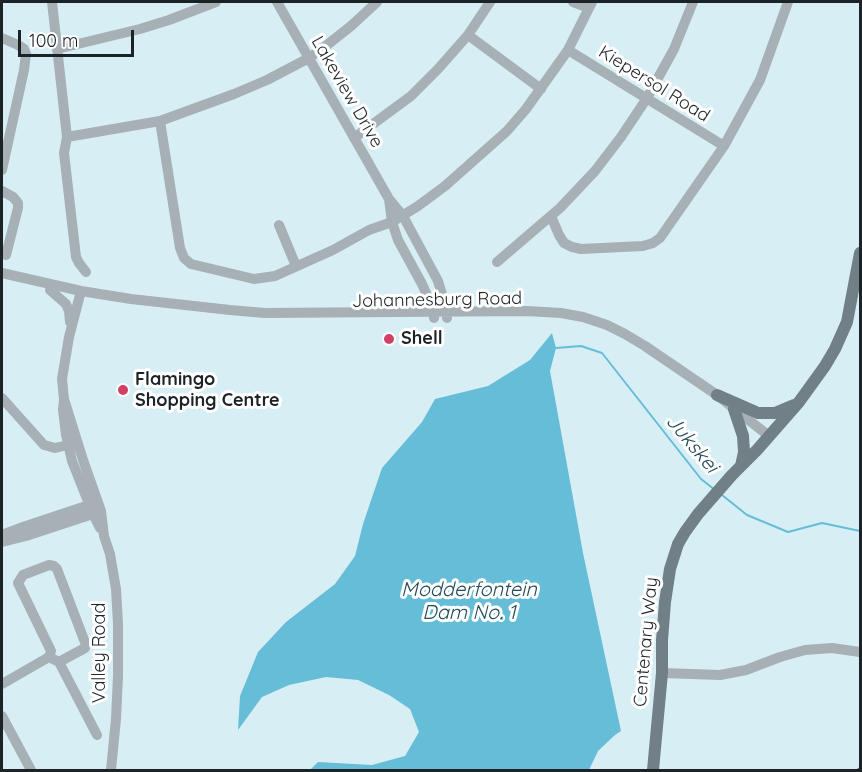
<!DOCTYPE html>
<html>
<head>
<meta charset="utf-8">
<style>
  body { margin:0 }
  #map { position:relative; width:862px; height:772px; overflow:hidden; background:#d8eef5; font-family:Quicksand,sans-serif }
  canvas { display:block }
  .frame { position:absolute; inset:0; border:3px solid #1c2326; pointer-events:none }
  .scale { position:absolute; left:18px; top:30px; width:116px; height:27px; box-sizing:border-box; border:3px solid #1c2326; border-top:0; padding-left:8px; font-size:18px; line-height:21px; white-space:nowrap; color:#1c2326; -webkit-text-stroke:4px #fff; paint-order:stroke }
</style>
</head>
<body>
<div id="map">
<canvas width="862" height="772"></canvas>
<div class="frame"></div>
<div class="scale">100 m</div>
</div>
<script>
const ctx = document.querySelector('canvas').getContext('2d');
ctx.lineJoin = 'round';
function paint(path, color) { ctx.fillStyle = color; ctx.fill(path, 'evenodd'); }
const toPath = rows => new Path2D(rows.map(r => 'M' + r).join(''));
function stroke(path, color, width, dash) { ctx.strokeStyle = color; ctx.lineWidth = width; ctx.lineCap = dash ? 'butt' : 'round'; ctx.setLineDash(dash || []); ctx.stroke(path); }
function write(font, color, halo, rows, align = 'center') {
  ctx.font = font + ' Quicksand,sans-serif'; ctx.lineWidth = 6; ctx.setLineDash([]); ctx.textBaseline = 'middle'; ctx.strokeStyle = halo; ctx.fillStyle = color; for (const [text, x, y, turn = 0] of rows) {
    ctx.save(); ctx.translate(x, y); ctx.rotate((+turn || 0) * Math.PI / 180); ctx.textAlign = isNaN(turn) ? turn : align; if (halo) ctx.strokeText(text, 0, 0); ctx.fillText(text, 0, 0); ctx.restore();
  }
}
paint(toPath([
  [552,333,556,348,550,371,583,553,621,731,615,735,598,751,589,770,310,770,318,762,372,765,405,756,419,732,410,709,389,695,358,680,326,677,289,685,262,697,238,730,240,696,258,652,286,622,335,584,355,556,363,524,382,468,422,422,435,399,488,386,530,360]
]), '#66bdd8');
stroke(toPath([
  [556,348,581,346,602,353,701,479,715,490],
  [722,495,747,515,788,532,822,523,860,531]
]), '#66bdd8', 2);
stroke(toPath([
  [52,2,67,137,64,153,76,257,79,263,86,272],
  [277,2,389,199,403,216,438,281,447,311,447,318],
  [573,2,589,8],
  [468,35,541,89],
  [2,38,18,45,24,49,26,54,24,70,2,170],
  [57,49,140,29,169,20,216,2],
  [568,50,724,146],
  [160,121,180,248,184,258,191,264,254,279,275,276,333,250,369,230,392,222,418,206,445,186,507,131,526,109,568,50,592,2],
  [67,137,160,121,234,94,267,80,309,58,327,45,351,26,377,2],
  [354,138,411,96,438,69,468,35,490,2],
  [2,191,13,197,18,203,18,208,6,255],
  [389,199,392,222,398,240,422,284,434,311,434,318],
  [551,216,559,235,564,243,572,247,581,249,643,246,653,243,660,238,724,146,760,80,788,2],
  [279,225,296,266],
  [497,262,560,208,595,171,621,137,647,98,674,49,693,2],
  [2,273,81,291,131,299,230,310,265,313,527,311,561,313,583,317,607,325,625,334,645,346,717,395,769,436],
  [50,290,66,304,69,311,70,322],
  [81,291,69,337,62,379,64,399,63,410,66,435,72,461,93,514,100,528],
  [2,398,44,445,55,448,68,445],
  [64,399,83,460,101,511,104,536,110,554,116,589,118,624,118,676,116,719,111,770],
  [2,535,23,527,95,503],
  [2,542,26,536,99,512],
  [49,565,54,566,57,569,86,645,85,648,59,662,49,657,51,651,18,583,23,575,49,565],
  [59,662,97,735],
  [662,673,720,675,746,670,780,657,805,650,832,648,860,652],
  [2,684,49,657],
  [2,716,31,770]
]), '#a7b0b4', 10);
stroke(toPath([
  [717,395,758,413,775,413,794,405],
  [734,409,743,436,744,452,741,466],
  [653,770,662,673,662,640,665,602,670,569,678,544,685,532,698,514,732,475,757,450,799,402,825,366,835,349,847,322,860,253]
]), '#708086', 12);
stroke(toPath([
  [857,770,860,768]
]), '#596569', 2, [10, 10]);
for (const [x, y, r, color] of [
  [389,339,6,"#d14164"],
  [123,390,6,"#d14164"]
]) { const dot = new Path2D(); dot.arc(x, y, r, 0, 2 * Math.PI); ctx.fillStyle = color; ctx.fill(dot); stroke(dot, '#fff', 2); }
write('18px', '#1c2326', '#fff', [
  ["Kiepersol Road",654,84,32],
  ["Lakeview Drive",347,92,60],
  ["Johannesburg Road",437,300,-1],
  ["Centenary Way",646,642,-85],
  ["Valley Road",100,653,-90]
]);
write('bold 18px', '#1c2326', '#fff', [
  ["Shell",401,339],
  ["Flamingo",135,380],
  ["Shopping Centre",135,401]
], 'left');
write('italic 20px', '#244c58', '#fff', [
  ["Jukskei",692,444,50],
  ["Modderfontein",469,590],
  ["Dam No. 1",469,613]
]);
</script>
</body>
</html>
